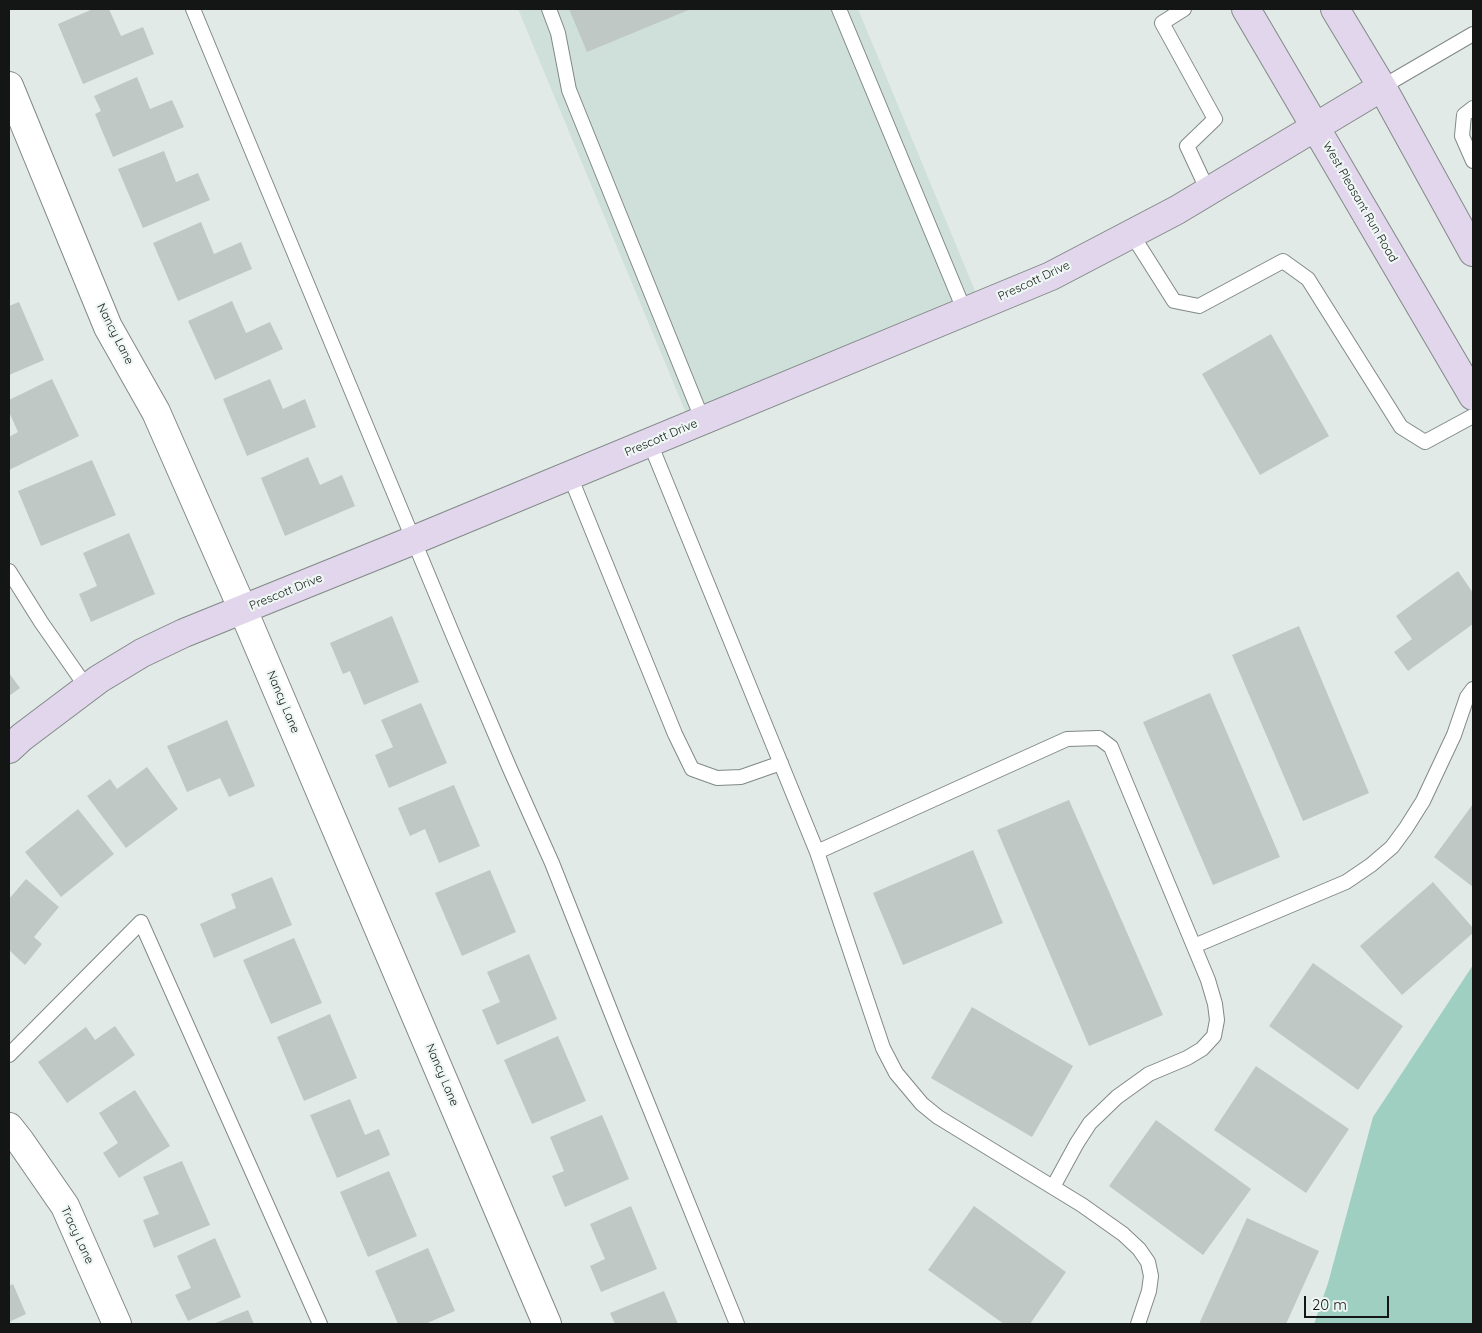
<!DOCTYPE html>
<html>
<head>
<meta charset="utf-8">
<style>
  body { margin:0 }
  #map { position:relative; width:1482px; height:1333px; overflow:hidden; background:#e1eae7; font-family:Quicksand,sans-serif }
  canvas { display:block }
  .frame { position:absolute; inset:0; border:10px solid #131615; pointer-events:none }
  .scale { position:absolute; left:1304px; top:1296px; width:85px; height:22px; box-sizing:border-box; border:2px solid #131615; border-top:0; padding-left:6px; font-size:15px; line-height:18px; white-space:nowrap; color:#131615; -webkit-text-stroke:4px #eef7f4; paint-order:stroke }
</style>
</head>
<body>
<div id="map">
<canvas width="1482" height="1333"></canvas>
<div class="frame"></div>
<div class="scale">20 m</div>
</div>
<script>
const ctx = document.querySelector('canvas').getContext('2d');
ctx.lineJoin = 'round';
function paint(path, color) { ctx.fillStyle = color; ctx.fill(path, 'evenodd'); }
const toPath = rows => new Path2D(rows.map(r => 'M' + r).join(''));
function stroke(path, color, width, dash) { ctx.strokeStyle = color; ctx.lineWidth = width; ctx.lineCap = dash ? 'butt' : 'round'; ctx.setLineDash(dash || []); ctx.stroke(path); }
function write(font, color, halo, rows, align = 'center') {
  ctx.font = font + ' Quicksand,sans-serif'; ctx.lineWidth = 4.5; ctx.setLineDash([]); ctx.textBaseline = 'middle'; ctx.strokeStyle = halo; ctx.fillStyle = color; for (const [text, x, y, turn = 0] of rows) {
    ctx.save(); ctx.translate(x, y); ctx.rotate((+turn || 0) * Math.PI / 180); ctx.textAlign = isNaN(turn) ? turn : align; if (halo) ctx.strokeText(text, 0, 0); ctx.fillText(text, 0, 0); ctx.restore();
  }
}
paint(toPath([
  [518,9,858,9,976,293,686,413]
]), '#cfe0da');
paint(toPath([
  [1473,965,1473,1324,1314,1324,1328,1283,1373,1117]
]), '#9fcfc0');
paint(toPath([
  [93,9,109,9,121,36,143,27,154,54,83,84,58,24],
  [569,9,691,9,587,52],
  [137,77,150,109,172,100,184,127,113,157,95,114,101,111,94,96],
  [164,151,176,182,198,173,210,200,143,228,118,169],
  [201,222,214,254,241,242,252,269,178,301,153,243],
  [232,301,246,333,270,322,283,349,215,380,188,321],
  [19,302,44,360,9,375,9,306],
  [1271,334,1329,436,1260,475,1202,374],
  [52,379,79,436,9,470,9,437,18,432,9,412,9,400],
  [270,379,283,409,305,399,316,427,247,456,223,399],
  [308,457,320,485,342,475,355,506,285,536,261,478],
  [92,460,116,515,41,546,18,491],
  [129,533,155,594,91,622,79,594,97,586,83,553],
  [1458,571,1473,593,1473,624,1408,671,1394,652,1412,639,1396,616],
  [392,616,419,682,364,705,350,671,343,674,330,643],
  [1299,626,1369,793,1303,821,1232,655],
  [9,673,20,688,9,696],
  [1210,693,1280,857,1213,885,1143,722],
  [421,703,447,763,389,788,375,755,393,747,381,720],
  [227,720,255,786,229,797,220,778,187,792,167,746],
  [147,767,178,809,126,848,87,796,110,779,117,789],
  [454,785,480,846,439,863,425,829,410,836,398,808],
  [1069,800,1163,1015,1089,1046,997,830],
  [1473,804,1473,887,1434,857],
  [78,809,114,854,61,897,25,852],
  [973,850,1003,923,903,965,873,893],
  [490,870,516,932,462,956,435,893],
  [272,877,292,925,214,958,200,924,236,908,231,894],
  [26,879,59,907,34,937,42,944,25,965,9,950,9,899],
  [1433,882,1473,928,1473,933,1402,995,1360,946],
  [294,938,322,1003,271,1024,243,960],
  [529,954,557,1019,497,1045,482,1010,500,1002,487,972],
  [1313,963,1403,1026,1358,1090,1269,1026],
  [972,1007,1073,1066,1032,1137,931,1078],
  [330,1014,357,1078,304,1101,277,1037],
  [115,1026,135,1055,67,1103,38,1062,86,1027,95,1040],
  [558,1036,586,1101,532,1124,504,1060],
  [1256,1066,1349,1129,1306,1193,1214,1130],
  [135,1090,170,1146,119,1178,103,1153,118,1143,99,1113],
  [350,1099,365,1135,379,1129,390,1155,337,1178,310,1115],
  [602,1115,629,1179,565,1207,552,1176,564,1171,550,1137],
  [1156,1120,1251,1189,1203,1255,1109,1186],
  [182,1161,210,1225,154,1248,143,1220,159,1214,143,1177],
  [389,1171,417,1236,368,1257,340,1192],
  [631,1206,657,1269,601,1292,590,1266,605,1259,590,1224],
  [974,1206,1066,1272,1030,1324,1004,1324,928,1270],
  [1247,1218,1319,1251,1286,1324,1199,1324],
  [215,1238,241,1297,188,1321,175,1295,191,1288,177,1256],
  [428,1248,455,1311,425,1324,398,1324,375,1271],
  [13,1284,26,1314,9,1322,9,1286],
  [664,1291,678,1324,615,1324,610,1313],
  [248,1310,254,1324,213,1324]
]), '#c0c8c5');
const lane = toPath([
  [193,9,453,635,510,769,552,863,622,1040,737,1324],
  [549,9,558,33,569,90,703,421],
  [839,9,965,312],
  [1184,9,1162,23,1215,119,1187,146,1208,191],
  [1382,87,1473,34],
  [1473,108,1464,115,1462,136,1473,161],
  [1131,233,1174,301,1199,306,1283,261,1308,279,1401,427,1425,442,1473,416],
  [650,443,817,852,883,1048,896,1073,922,1104,938,1117,1082,1205,1123,1234,1139,1249,1148,1262,1151,1276,1149,1291,1138,1324],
  [570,476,675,734,692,769,717,778,741,777,781,763],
  [9,571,41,622,87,688],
  [817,852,1067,739,1099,738,1111,747,1208,980,1215,1004,1217,1020,1214,1036,1202,1049,1187,1058,1149,1074,1117,1097,1090,1123,1077,1143,1053,1187],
  [1194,946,1346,882,1371,865,1392,847,1406,828,1423,801,1454,735,1467,697,1473,689],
  [9,1055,141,922,320,1324]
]);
const street = toPath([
  [9,86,108,327,156,412,243,610,547,1324],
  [9,1127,20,1141,65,1206,117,1324]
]);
const secondary = toPath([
  [1246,9,1473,396],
  [1335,9,1382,87,1473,252],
  [9,749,22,737,99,679,142,653,184,633,414,540,1051,276,1177,210,1382,87]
]);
stroke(lane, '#818987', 16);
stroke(street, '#818987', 30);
stroke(secondary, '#818987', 30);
stroke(lane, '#fff', 14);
stroke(street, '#fff', 28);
stroke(secondary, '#e2d6ec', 28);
write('12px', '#131615', '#eef7f4', [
  ["West Pleasant Run Road",1360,202,60],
  ["Prescott Drive",1034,281,-25],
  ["Nancy Lane",115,334,63],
  ["Prescott Drive",661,438,-23],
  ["Prescott Drive",286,592,-22],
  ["Nancy Lane",283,702,67],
  ["Nancy Lane",442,1075,67],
  ["Tracy Lane",77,1235,65]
]);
</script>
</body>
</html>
